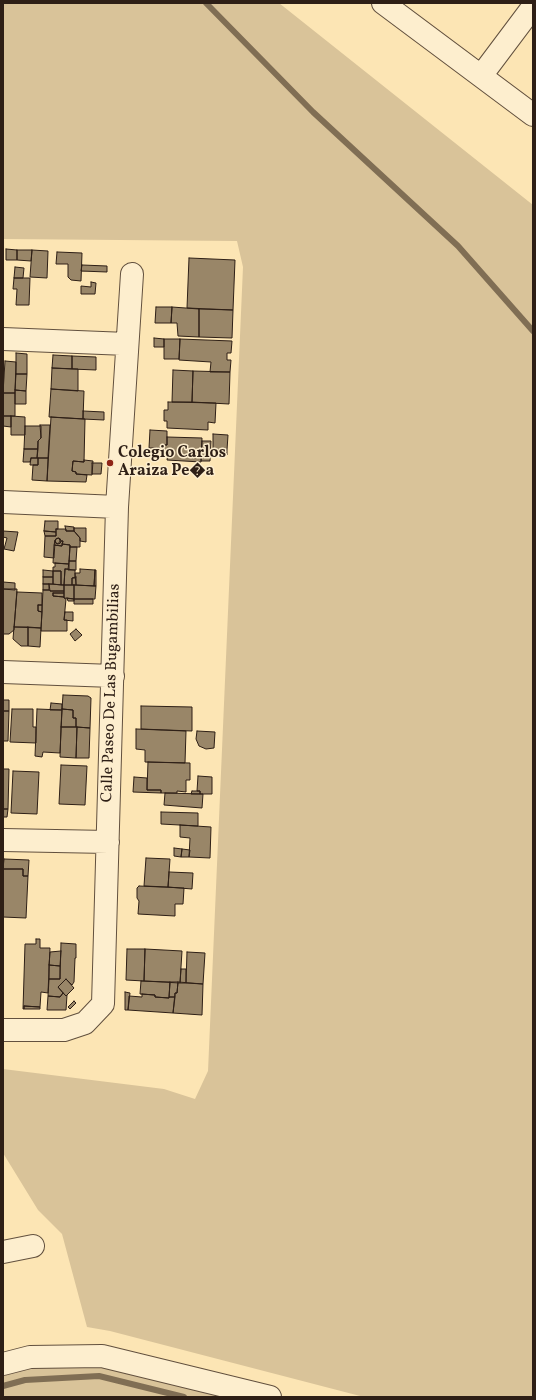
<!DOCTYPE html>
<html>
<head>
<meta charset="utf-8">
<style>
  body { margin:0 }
  #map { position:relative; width:536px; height:1400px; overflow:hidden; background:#fce5b4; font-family:Vollkorn,serif }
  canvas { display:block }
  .frame { position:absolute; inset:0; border:4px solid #2e1f16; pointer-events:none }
</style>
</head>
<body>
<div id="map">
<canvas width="536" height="1400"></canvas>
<div class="frame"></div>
</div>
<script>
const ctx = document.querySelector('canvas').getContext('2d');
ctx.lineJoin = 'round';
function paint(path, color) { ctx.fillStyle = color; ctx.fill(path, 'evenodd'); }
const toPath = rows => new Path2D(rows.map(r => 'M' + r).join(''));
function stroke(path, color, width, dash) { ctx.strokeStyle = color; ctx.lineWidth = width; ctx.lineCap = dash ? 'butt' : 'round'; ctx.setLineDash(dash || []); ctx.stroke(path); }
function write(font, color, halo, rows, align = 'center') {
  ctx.font = font + ' Vollkorn,serif'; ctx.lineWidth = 3; ctx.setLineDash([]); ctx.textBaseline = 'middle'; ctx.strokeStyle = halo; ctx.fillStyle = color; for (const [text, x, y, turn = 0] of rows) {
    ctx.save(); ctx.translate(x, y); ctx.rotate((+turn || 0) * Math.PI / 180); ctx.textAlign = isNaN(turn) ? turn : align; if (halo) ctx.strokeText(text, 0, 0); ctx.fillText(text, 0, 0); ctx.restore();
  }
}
paint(toPath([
  [3,3,279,3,533,205,533,1397,364,1397,110,1331,87,1327,62,1234,38,1210,3,1153,3,1069,164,1089,195,1099,208,1071,243,267,237,241,3,239],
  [102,1356,270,1397,3,1397,3,1364]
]), '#d9c399');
stroke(toPath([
  [206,3,313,112,458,246,533,331],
  [3,1386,25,1380,99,1376,184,1397]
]), '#806e54', 6);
const building = toPath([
  [6,249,17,250,17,260,6,260,6,249],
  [17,250,32,250,31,261,17,260,17,250],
  [32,250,48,251,47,278,30,277,32,250],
  [57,252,82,253,81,281,71,280,68,277,68,264,56,264,57,252],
  [189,258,235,260,233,310,187,308,189,258],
  [82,265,107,266,107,272,81,271,82,265],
  [15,267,24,268,23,278,14,278,15,267],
  [14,278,30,278,29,305,16,305,17,289,13,289,14,278],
  [91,282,96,283,95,294,81,294,81,286,91,287,91,282],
  [156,307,172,307,171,323,155,323,156,307],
  [172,307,199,309,199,337,178,336,177,323,171,323,172,307],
  [199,309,233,310,232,338,199,337,199,309],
  [154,338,164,339,164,347,154,347,154,338],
  [164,339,180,339,179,359,164,359,164,339],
  [180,339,232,341,231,353,227,353,227,360,231,360,230,372,210,372,211,362,179,360,180,339],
  [16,353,27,354,27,374,16,374,16,353],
  [53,355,72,356,72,369,52,368,53,355],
  [72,356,96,357,96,370,72,369,72,356],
  [5,361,16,362,15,393,3,393,5,361],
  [52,368,78,369,78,391,51,389,52,368],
  [173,370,193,371,192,402,172,402,173,370],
  [193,371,230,372,229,404,192,402,193,371],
  [16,374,27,374,26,391,15,390,16,374],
  [51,389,84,391,83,419,49,417,51,389],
  [3,390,3,393,15,393,15,416,3,416,3,390],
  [15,390,26,391,26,404,15,404,15,390],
  [168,402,216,403,215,423,208,422,208,430,167,428,167,421,164,421,164,410,168,410,168,402],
  [83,411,104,412,104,420,83,419,83,411],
  [3,416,11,416,11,427,3,426,3,416],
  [11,416,25,417,25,435,11,435,11,416],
  [51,417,85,419,84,462,73,461,72,471,76,472,76,474,87,475,86,482,47,481,51,417],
  [40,425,50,425,48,458,37,458,38,441,41,438,40,425],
  [25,426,41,426,41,438,38,441,38,449,24,449,25,426],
  [150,430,167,431,167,445,163,445,162,448,149,448,150,430],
  [213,434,228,435,227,450,213,450,213,434],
  [167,437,202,438,201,462,167,460,168,454,163,454,164,445,167,445,167,437],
  [202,441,211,441,210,461,201,461,202,441],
  [24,449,38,449,37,458,31,458,30,462,23,462,24,449],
  [218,450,227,450,227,455,218,455,218,450],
  [31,458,38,458,38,465,30,465,31,458],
  [38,458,48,458,47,481,32,480,33,465,38,465,38,458],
  [84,460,93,461,92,475,76,474,76,472,72,471,73,461,84,462,84,460],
  [92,463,102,463,101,474,92,474,92,463],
  [45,521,58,521,58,529,56,529,56,532,44,531,45,521],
  [65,526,74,527,74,531,66,531,65,526],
  [74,528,86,528,86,542,80,541,80,538,74,531,74,528],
  [56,529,66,529,66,531,74,531,80,538,80,547,70,547,70,545,62,544,63,541,60,541,59,538,56,539,55,541,54,558,44,557,45,536,56,536,56,529],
  [3,531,18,532,14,551,4,549,7,538,3,537,3,531],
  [44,531,56,532,56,536,45,536,44,531],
  '55 541a3 3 0 1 1 6 0a3 3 0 1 1-6 0Z',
  [55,541,57,544,59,543,60,541,63,541,62,546,54,545,55,541],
  [62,544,70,545,69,564,53,563,54,545,62,546,62,544],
  [70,547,77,547,76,561,69,561,70,547],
  [69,561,76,561,76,570,68,570,69,561],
  [55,563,69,564,69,569,65,569,64,585,61,585,61,571,53,571,53,567,55,567,55,563],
  [65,569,75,570,75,578,72,578,72,585,64,585,65,569],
  [80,569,95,570,94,586,76,585,75,573,80,573,80,569],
  [43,570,53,571,53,577,43,577,43,570],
  [95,570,96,570,96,586,94,586,95,570],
  [53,571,61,571,61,585,53,584,53,571],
  [43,577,53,577,53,584,43,584,43,577],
  [76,577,76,585,72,585,72,578,76,577],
  [3,582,15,583,15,590,3,589,3,582],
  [43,584,49,584,49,590,43,590,43,584],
  [49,584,64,585,64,591,50,591,49,584],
  [64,585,74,585,74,599,64,598,64,585],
  [74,585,96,586,95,599,74,599,74,585],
  [3,589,17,589,14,630,9,634,3,634,3,589],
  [43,590,50,590,50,591,64,591,64,593,53,593,53,596,64,597,64,598,66,599,64,620,67,620,67,631,41,631,43,590],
  [17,592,42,593,42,605,38,605,38,611,42,612,41,628,14,627,17,592],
  [53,593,64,593,64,597,53,596,53,593],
  [67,598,74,599,74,601,68,601,67,598],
  [74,599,93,599,93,604,74,604,74,599],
  [38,605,42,605,42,612,38,611,38,605],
  [65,612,73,612,73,621,64,620,65,612],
  [14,627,28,627,28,646,21,646,13,639,14,627],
  [28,627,41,628,40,647,28,646,28,627],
  [76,629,82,635,75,641,70,634,76,629],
  [63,695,88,696,91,698,90,728,76,727,76,718,73,718,73,710,62,709,63,695],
  [3,700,9,700,9,711,3,711,3,700],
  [51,703,62,704,62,710,50,710,51,703],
  [141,706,192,707,192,731,141,729,141,706],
  [12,709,33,709,33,727,36,727,36,743,10,742,12,709],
  [37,709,62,710,60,753,43,752,42,757,35,756,37,709],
  [62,709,73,710,73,718,76,718,76,727,61,727,62,709],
  [3,711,9,711,8,741,3,741,3,711],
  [61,727,77,727,76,758,60,757,61,727],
  [77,727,90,728,89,758,76,758,77,727],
  [136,729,186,731,185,763,145,762,145,750,136,749,136,729],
  [197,731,215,732,214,748,206,749,199,746,196,739,197,731],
  [148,762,190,763,190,780,186,780,186,792,177,791,177,793,161,793,161,790,147,790,148,762],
  [61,765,87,766,85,805,59,804,61,765],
  [3,769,9,769,8,809,3,809,3,769],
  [13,771,39,772,37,814,11,813,13,771],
  [198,776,212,777,212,794,200,794,200,791,197,791,198,776],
  [134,777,147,778,147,790,161,790,161,793,133,792,134,777],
  [192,791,200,791,200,794,191,794,192,791],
  [165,793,203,794,202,808,164,805,165,793],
  [3,809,8,809,7,817,3,817,3,809],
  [161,812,198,813,198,826,161,824,161,812],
  [180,825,211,827,210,858,189,857,190,838,180,837,180,825],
  [174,848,182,849,181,857,174,856,174,848],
  [182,849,190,850,189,857,181,857,182,849],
  [146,858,170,859,168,887,144,886,146,858],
  [4,859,29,860,28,876,23,876,23,869,3,869,4,859],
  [3,869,23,869,23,876,28,876,26,918,3,917,3,869],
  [169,872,193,873,192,889,168,887,169,872],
  [139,886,184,888,183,904,175,904,175,916,138,914,139,901,137,898,137,888,139,886],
  [36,939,40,939,40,948,50,948,48,993,41,992,40,1007,24,1006,24,1009,23,1009,25,944,36,944,36,939],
  [61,943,76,944,76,958,75,958,74,982,72,985,66,979,58,987,63,993,60,997,48,996,49,979,60,979,61,943],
  [127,949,145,949,144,981,126,980,127,949],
  [145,949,182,951,180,983,144,981,145,949],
  [61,951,60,966,49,965,50,952,61,951],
  [187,952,205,953,203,984,186,983,187,952],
  [49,965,60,966,60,979,49,979,49,965],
  [181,969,186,969,186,983,180,983,181,969],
  [66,979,74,988,66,996,58,987,66,979],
  [141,981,170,982,169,998,155,997,155,995,140,994,141,981],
  [170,982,178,982,177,993,175,993,175,997,169,997,170,982],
  [178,982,203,984,202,1015,173,1013,175,993,177,993,178,982],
  [125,992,130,993,128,1010,125,1010,125,992],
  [63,993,66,996,67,995,66,1010,47,1010,48,996,60,997,63,993],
  [142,994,155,995,155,997,169,998,169,997,175,997,173,1013,128,1010,129,996,142,997,142,994],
  [74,1001,76,1003,70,1009,68,1007,74,1001],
  [24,1006,40,1007,40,1009,24,1009,24,1006]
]);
paint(building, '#998668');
stroke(building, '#2e1f16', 1);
const minor = toPath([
  [383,3,533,115],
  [481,76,532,8],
  [3,339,127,344],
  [3,502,117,507],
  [3,672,113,676],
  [3,840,108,842],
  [3,1030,64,1030,85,1023,103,1004,117,507,132,274],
  [3,1252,33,1246],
  [3,1364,30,1357,102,1356,270,1397]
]);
stroke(minor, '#62503e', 24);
stroke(minor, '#fdeece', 22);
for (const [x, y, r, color] of [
  [110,463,4,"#8f2418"]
]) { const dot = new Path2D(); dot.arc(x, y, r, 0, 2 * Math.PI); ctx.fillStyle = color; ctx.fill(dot); stroke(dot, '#fdeece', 1.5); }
write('bold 16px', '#2e1f16', '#fdeece', [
  ["Colegio Carlos",118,454],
  ["Araiza Pe�a",118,472]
], 'left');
write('16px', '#2e1f16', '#fdeece', [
  ["Calle Paseo De Las Bugambilias",112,693,-88]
]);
</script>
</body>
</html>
